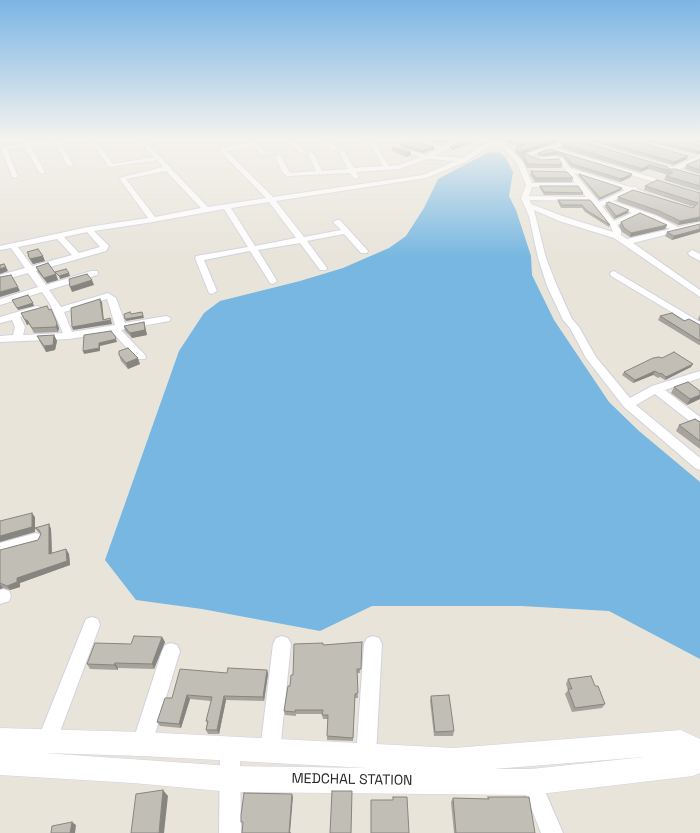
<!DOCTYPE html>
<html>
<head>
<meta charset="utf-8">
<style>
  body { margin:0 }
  canvas { display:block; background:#e8e4da }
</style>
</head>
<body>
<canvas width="700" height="833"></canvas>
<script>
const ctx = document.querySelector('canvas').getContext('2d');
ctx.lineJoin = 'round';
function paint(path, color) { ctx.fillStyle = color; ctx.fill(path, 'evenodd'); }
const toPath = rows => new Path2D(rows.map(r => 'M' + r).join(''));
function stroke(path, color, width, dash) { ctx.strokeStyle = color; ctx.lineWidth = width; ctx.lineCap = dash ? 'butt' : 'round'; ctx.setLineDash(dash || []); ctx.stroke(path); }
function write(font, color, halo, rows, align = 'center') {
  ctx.font = font + ' "Space Grotesk",sans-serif'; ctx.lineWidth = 3.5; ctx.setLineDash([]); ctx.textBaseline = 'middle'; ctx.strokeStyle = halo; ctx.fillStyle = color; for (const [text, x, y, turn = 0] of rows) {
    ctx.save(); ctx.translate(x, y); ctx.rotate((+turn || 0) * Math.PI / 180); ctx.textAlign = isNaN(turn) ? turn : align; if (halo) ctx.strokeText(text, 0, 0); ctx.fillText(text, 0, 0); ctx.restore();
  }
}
paint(toPath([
  [493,152,501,153,506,158,513,172,509,196,516,210,531,256,532,275,554,320,609,402,639,431,700,482,700,659,609,611,521,606,372,606,320,631,202,609,136,600,105,560,179,351,204,313,220,301,300,281,343,268,389,248,406,236,424,208,438,179,487,153]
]), '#77b7e1');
const minor = toPath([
  [22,140,28,140,29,142,59,140,73,165,68,166,54,142,31,146,45,172,42,174,39,172,25,147,7,149,18,177,13,178,1,149,3,147,24,143,22,140],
  [90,140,96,140,113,164,154,157,138,140,144,140,208,207,266,198,220,151,225,147,250,143,248,140,254,140,266,152,266,154,262,154,253,146,227,151,273,197,423,175,456,161,428,159,399,169,356,172,359,177,356,179,354,178,350,173,287,176,283,173,275,156,280,155,290,173,316,171,308,154,311,152,314,154,322,171,348,169,339,152,342,150,345,152,354,168,383,166,372,147,362,140,369,140,376,145,389,166,399,165,421,157,396,149,396,147,426,155,438,149,413,142,413,140,442,146,455,140,462,140,448,148,448,150,444,150,434,156,463,158,491,140,502,140,523,162,532,183,575,183,559,161,541,162,522,155,569,140,578,140,556,148,700,192,700,196,549,150,531,155,541,158,555,156,563,158,570,168,630,187,636,187,637,189,652,195,648,197,631,192,613,201,657,216,678,227,700,222,700,226,633,243,700,290,700,297,614,238,559,221,534,210,546,258,557,286,572,319,579,327,596,357,630,398,652,386,700,371,700,378,665,390,700,417,700,427,696,426,655,394,636,405,700,458,700,470,695,468,624,407,586,358,570,328,563,320,547,286,538,258,529,216,521,198,526,185,517,163,497,141,467,161,426,178,276,201,304,237,341,230,333,222,337,220,340,220,368,251,367,253,361,253,344,234,307,241,327,268,326,270,320,270,300,243,258,250,277,281,273,284,270,283,250,251,204,260,217,291,212,294,209,293,195,258,196,256,248,247,224,209,153,222,94,231,109,246,106,251,36,271,46,285,91,271,97,271,98,273,97,275,49,290,61,307,108,293,116,298,125,323,166,316,169,317,171,319,169,321,121,330,145,355,146,357,145,359,137,359,112,332,69,339,0,342,0,336,13,335,15,327,12,320,0,323,0,317,37,306,40,307,42,309,40,311,20,317,25,327,23,335,63,333,50,304,42,292,0,305,0,299,38,287,28,273,0,281,0,275,25,268,11,248,0,250,0,246,88,227,148,218,119,178,163,167,157,160,109,167,90,140],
  [166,171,201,208,155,217,126,179,166,171],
  [574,173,625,190,599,202,574,173],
  [532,187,578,187,586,197,529,196,532,187],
  [530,200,590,201,610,225,613,232,565,217,531,204,530,200],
  [269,202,296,238,255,246,231,208,269,202],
  [608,204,632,213,614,221,602,206,608,204],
  [639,215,651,220,670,229,627,239,621,235,621,230,617,225,639,215],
  [87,232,100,247,79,253,64,237,87,232],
  [57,239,72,255,32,266,18,247,57,239],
  [107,299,115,325,72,332,64,312,107,299],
  [285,140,292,140,305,151,300,152,285,140],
  [320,140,327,140,338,149,333,150,320,140],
  [615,150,673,167,700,155,700,159,680,169,700,175,700,179,674,171,668,172,668,170,613,153,612,152,615,150],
  [692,250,700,254,700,261,689,255,688,253,692,250],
  [614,271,700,322,700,329,611,276,610,274,611,272,614,271],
  [36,533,41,535,43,539,41,543,0,555,0,543,36,533],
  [3,589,9,591,11,596,9,601,0,604,0,590,3,589],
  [92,617,98,619,100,625,54,748,47,751,40,748,37,741,86,619,92,617],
  [282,636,288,638,291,644,280,751,277,758,270,761,263,758,260,751,273,644,276,638,282,636],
  [373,636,379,638,382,644,376,756,373,763,366,766,359,763,356,756,364,644,367,638,373,636],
  [171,643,177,645,180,651,152,744,149,751,142,754,135,751,132,744,162,651,165,645,171,643],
  [230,738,237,741,240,748,241,833,219,833,220,748,223,741,230,738],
  [531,772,538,775,563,833,541,833,521,782,524,775,531,772]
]);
const tertiary = toPath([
  [0,728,142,732,454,748,681,730,700,739,700,773,693,776,531,795,231,792,133,783,0,775,0,728],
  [44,753,142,756,368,768,231,766,44,753],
  [644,757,531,769,494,769,644,757]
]);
stroke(minor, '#d0d1df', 2);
stroke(tertiary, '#d0d1df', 1);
paint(minor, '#fff');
paint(tertiary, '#fff');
paint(toPath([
  [420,140,452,140,442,144],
  [504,140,565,140,524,153,541,160,562,165,561,168,527,168,522,159,522,158,520,157,515,152,516,148,519,147,507,143],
  [586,140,632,140,688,156,687,159,673,165],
  [641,140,680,140,700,146,700,154,696,154],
  [689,140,700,140,700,143],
  [562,144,700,176,700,191,664,180,666,176,668,175,648,169,640,172,561,148],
  [401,145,434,149,423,153,401,147],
  [393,147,411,155,406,157,392,151,392,148],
  [550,149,631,177,620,182,571,167,563,157,555,155,541,156,537,155,538,153],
  [700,159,700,174,685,169,686,165],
  [531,171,573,178,572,182,535,182,530,175],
  [579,174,621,190,599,200,579,176],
  [540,186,583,193,583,195,544,195,540,188],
  [645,186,700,193,700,221,678,225,657,215,617,201,618,197,693,208,694,207,644,190],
  [558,200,590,200,610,225,609,227,585,212,582,208,561,208,558,202],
  [606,203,628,213,614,219,605,207],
  [621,222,667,225,665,229,630,237,622,232,619,226],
  [700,224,672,240,665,236,667,232],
  [27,252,45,261,33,264,30,260],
  [36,267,58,280,47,283,38,272],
  [21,313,59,328,58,332,34,333,29,324,27,325],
  [700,315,700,321,698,319],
  [660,316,684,321,700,325,700,345,699,345,658,320],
  [124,326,145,327,147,335,132,338,125,331],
  [54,335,57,341,55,350,46,352,40,342,37,336],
  [119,355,140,364,128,369,121,361],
  [662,358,691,367,665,380,660,377,658,378,653,375,633,383,622,375,624,372],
  [674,387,700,391,700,399,687,405,671,393],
  [699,422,700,422,700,449,676,431,679,425],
  [49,524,51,529,52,553,66,549,69,554,70,565,20,583,20,587,10,590,3,588,0,589,0,550,38,540,41,534,38,532,35,528],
  [162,637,165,642,154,669,118,668,118,670,90,669,87,664,131,644],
  [362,642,360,673,357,673,358,698,355,698,353,741,327,740,328,719,323,719,322,714,296,714,296,716,285,715,284,711,290,686,323,645],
  [267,670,268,674,264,701,226,700,219,734,208,734,206,730,207,723,206,721,211,701,190,699,181,728,160,726,157,722,172,698,227,673],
  [568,679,595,686,605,704,602,708,572,712,565,694,568,690,566,684],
  [431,696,454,731,453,736,434,736,430,701],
  [488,797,535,833,454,833,451,802,453,798,487,799]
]), '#a6a39d');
paint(toPath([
  [447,140,452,140,442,144,442,142],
  [474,140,479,140,452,150,452,148],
  [555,140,565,140,522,154,521,153,521,154,521,151],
  [434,147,434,149,423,153,423,151],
  [697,151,700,151,700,154,696,154],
  [411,152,411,155,406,157,407,153],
  [556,152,555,155,541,156,542,154],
  [688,156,687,159,673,165,674,162],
  [649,165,648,169,640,172,642,169],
  [632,174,631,177,620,182,621,179],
  [622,188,621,190,599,200,600,198],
  [629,210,628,213,614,219,616,216],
  [700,217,700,221,678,225,680,221],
  [667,225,665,229,630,237,631,233],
  [700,229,700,232,672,240,674,236],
  [43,256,45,261,33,264,30,259],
  [6,267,8,271,0,274,0,269],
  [69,273,70,276,60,279,59,276],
  [56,274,58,280,47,283,44,278],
  [92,280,94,285,72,292,70,287],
  [18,287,20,291,0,297,0,292],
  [100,299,102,302,104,321,111,320,112,324,73,330,72,327,103,320],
  [33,303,34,306,18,310,17,308],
  [142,312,144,318,126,321,125,319],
  [25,320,27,320,29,324,27,325],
  [144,322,147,335,132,338,130,333],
  [57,323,59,328,58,332,56,327],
  [54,335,57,341,55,350,46,352,44,346],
  [116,339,117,342,100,346,100,351,84,354,83,351,99,343],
  [138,358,140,364,128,369,126,363],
  [693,364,691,367,665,380,666,377],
  [655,371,653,375,633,383,635,380],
  [700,395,700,399,687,405,690,399],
  [32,513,35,517,35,532,0,542,0,536],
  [49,524,51,529,52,559,49,554],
  [66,549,69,554,70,565,20,583,20,587,10,590,7,586,17,578],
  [0,584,3,588,0,589],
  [162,637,165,642,154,669,152,664],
  [115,663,118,668,118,670,114,665],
  [267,670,268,674,264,701,263,697],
  [187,695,190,699,181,728,179,724],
  [224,696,226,700,219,734,217,730],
  [163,790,168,796,164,833,159,833],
  [292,794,293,797,290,833,289,833],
  [72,822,76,825,75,833,70,833]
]), '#87857f');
const building = toPath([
  [412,140,434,147,423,151,401,145,412,140],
  [430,140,447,140,442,142,430,140],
  [462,140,474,140,452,148,450,147,462,140],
  [509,140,555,140,521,151,522,153,541,160,559,159,562,165,528,164,523,155,525,155,521,153,516,148,525,145,509,140],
  [576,140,668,167,668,169,675,169,700,176,700,186,666,176,673,172,649,165,642,169,562,144,576,140],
  [599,140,632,140,688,156,674,162,599,140],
  [655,140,680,140,700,146,700,151,697,151,655,140],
  [393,147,411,152,407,153,392,148,393,147],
  [550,149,632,174,621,179,572,164,564,154,556,152,542,154,538,153,550,149],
  [700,159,700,170,686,165,700,159],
  [531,171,567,172,573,178,536,178,531,171],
  [579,174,622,188,600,198,579,174],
  [657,180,700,193,700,217,680,221,659,211,618,197,633,190,693,208,698,203,645,186,657,180],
  [540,186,578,186,583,193,544,192,540,186],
  [558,200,590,200,610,225,586,210,582,205,562,205,558,200],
  [609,202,629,210,616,216,606,203,609,202],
  [640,213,667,225,631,233,624,228,621,222,640,213],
  [700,224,700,229,674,236,667,232,700,224],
  [38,249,43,256,30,259,28,255,29,255,27,252,38,249],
  [48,263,56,274,44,278,36,267,48,263],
  [4,264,6,267,0,269,0,265,4,264],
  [66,269,69,273,59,276,55,272,66,269],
  [87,274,92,280,70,287,69,279,87,274],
  [11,275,18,287,0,292,0,277,11,275],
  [28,295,33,303,17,308,12,300,28,295],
  [100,299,103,320,110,318,111,320,72,327,71,308,100,299],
  [47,306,49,310,51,309,57,323,56,327,32,328,27,320,25,320,21,313,47,306],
  [130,312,131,314,142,312,143,316,125,319,124,314,130,312],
  [672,313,684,321,689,319,700,325,700,341,660,316,672,313],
  [144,322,145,330,130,333,124,326,144,322],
  [111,331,115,336,116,339,99,343,99,348,83,351,84,335,111,331],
  [54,335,53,345,44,346,37,336,54,335],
  [128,348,138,358,126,363,119,355,119,351,128,348],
  [674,352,693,364,666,377,661,373,660,374,655,371,635,380,624,372,653,358,659,357,662,358,674,352],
  [688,382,700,391,700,395,690,399,674,387,688,382],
  [695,419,700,422,700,441,679,425,695,419],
  [32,513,32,527,0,536,0,521,32,513],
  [49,524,49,554,66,549,67,561,17,578,17,582,7,586,0,583,0,550,38,540,41,534,39,530,35,528,49,524],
  [134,636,162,637,152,664,115,663,114,665,87,664,95,643,131,644,134,636],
  [362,642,361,669,357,669,358,693,355,694,353,738,327,736,328,715,322,715,323,710,295,710,295,712,284,711,288,686,290,686,291,675,293,675,294,644,323,643,323,645,362,642],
  [228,668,267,670,263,697,224,696,217,730,206,730,208,721,206,721,212,697,187,695,179,724,157,722,165,698,172,698,180,669,227,673,228,668],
  [591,676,595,686,598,686,605,704,575,708,568,689,572,689,568,679,591,676],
  [449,695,454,731,435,732,431,696,449,695],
  [163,790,159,833,131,833,136,794,163,790],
  [332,791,352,791,351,833,330,833,332,791],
  [244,793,292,794,289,833,291,833,242,833,243,822,241,822,241,815,244,793],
  [393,797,407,797,409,833,371,833,371,800,393,800,393,797],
  [488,797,529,797,535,833,456,833,453,798,489,799,488,797],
  [72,822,70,833,51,833,52,826,72,822]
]);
paint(building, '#c1beb6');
stroke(building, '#87857f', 1);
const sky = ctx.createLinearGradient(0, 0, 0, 257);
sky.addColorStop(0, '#7bb5e5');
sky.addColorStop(0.54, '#f5f3ee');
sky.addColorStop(1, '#f5f3ee00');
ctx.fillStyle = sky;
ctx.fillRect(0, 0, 700, 257);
write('14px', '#272727', '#fff', [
  ["MEDCHAL STATION",352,780,1]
]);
</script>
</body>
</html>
